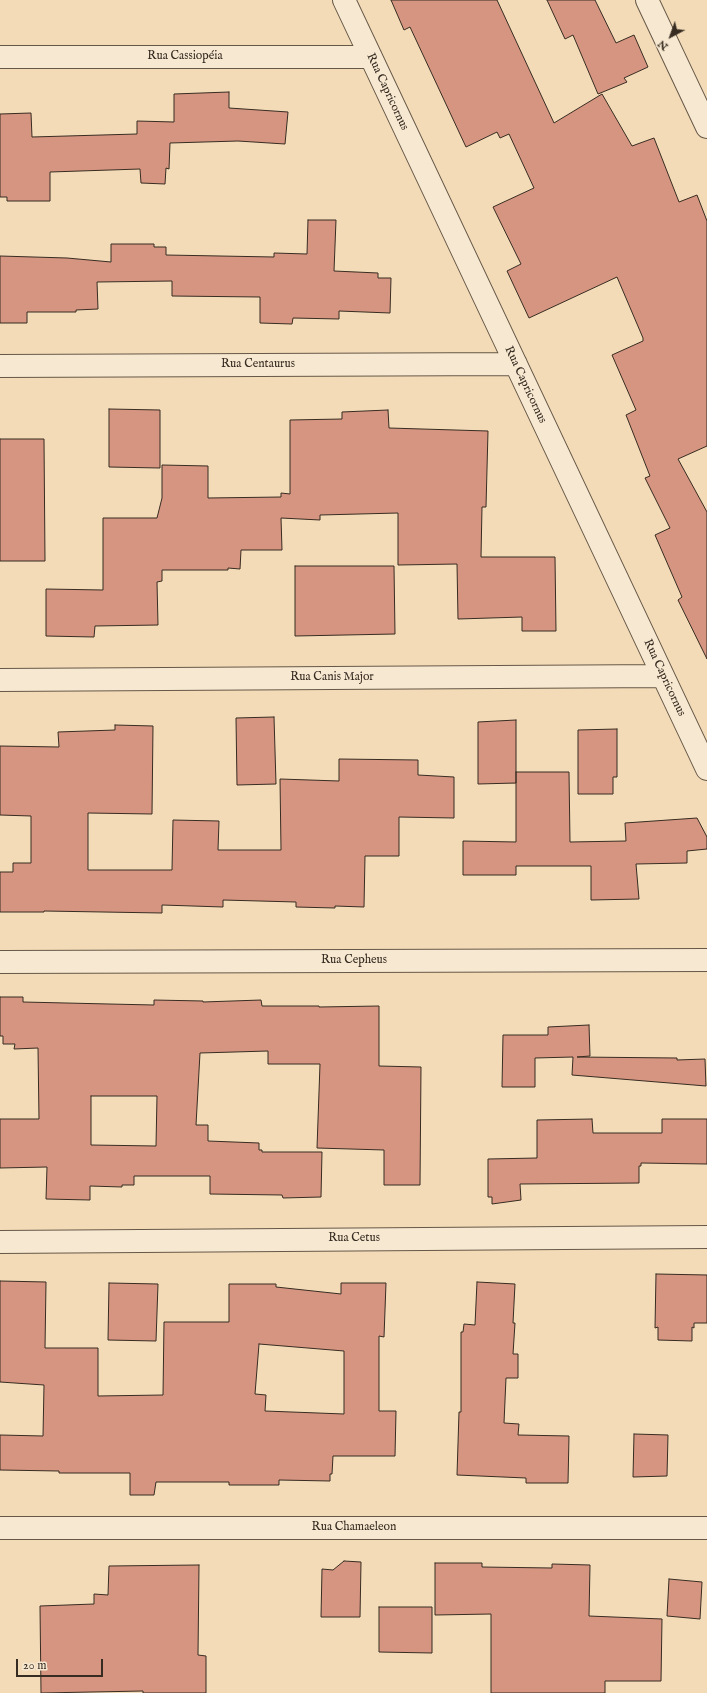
<!DOCTYPE html>
<html>
<head>
<meta charset="utf-8">
<style>
  body { margin:0 }
  #map { position:relative; width:707px; height:1693px; overflow:hidden; background:#f3dbb8; font-family:"IM FELL English",serif }
  canvas { display:block }
  .north { position:absolute; left:651px; top:16px; width:40px; height:40px; -webkit-text-stroke:3px #f7e8d1; paint-order:stroke; rotate:221deg; font-size:11px; font-weight:700; line-height:16px; text-align:center; color:#372c21 }
  .north::after { content:''; display:block; margin:auto; width:14px; height:18px; background:#372c21; clip-path:polygon(50% 0,100% 100%,50% 72%,0 100%) }
  .scale { position:absolute; left:16px; top:1659px; width:87px; height:18px; box-sizing:border-box; border:2px solid #372c21; border-top:0; padding-left:5px; font-size:12px; line-height:14px; white-space:nowrap; color:#372c21; -webkit-text-stroke:3px #f7e8d1; paint-order:stroke }
</style>
</head>
<body>
<div id="map">
<canvas width="707" height="1693"></canvas>
<div class="north">N</div>
<div class="scale">20 m</div>
</div>
<script>
const ctx = document.querySelector('canvas').getContext('2d');
ctx.lineJoin = 'round';
function paint(path, color) { ctx.fillStyle = color; ctx.fill(path, 'evenodd'); }
const toPath = rows => new Path2D(rows.map(r => 'M' + r).join(''));
function stroke(path, color, width, dash) { ctx.strokeStyle = color; ctx.lineWidth = width; ctx.lineCap = dash ? 'butt' : 'round'; ctx.setLineDash(dash || []); ctx.stroke(path); }
function write(font, color, halo, rows, align = 'center') {
  ctx.font = font + ' "IM FELL English",serif'; ctx.lineWidth = 3; ctx.setLineDash([]); ctx.textBaseline = 'middle'; ctx.strokeStyle = halo; ctx.fillStyle = color; for (const [text, x, y, turn = 0] of rows) {
    ctx.save(); ctx.translate(x, y); ctx.rotate((+turn || 0) * Math.PI / 180); ctx.textAlign = isNaN(turn) ? turn : align; if (halo) ctx.strokeText(text, 0, 0); ctx.fillText(text, 0, 0); ctx.restore();
  }
}
const building = toPath([
  [391,0,497,0,554,123,602,94,632,146,654,138,679,202,697,195,707,221,707,446,678,459,707,512,707,659,678,600,682,597,655,535,670,528,645,478,650,476,626,415,636,410,612,355,643,341,643,338,617,277,529,318,507,271,521,264,493,207,534,188,509,134,500,138,497,132,466,147,410,27,404,30,391,0],
  [547,0,595,0,616,43,634,35,648,67,624,78,627,82,598,94,573,35,565,39,547,0],
  [229,92,229,108,288,112,285,144,238,141,170,143,169,169,166,168,165,184,141,183,140,169,50,172,50,201,7,201,7,197,0,197,0,114,31,113,32,137,137,134,137,121,174,122,174,94,229,92],
  [308,220,336,220,334,271,378,273,378,278,391,278,390,313,339,311,339,319,293,318,292,324,260,323,260,297,172,296,172,281,97,282,98,309,76,310,76,312,27,312,27,323,0,323,0,256,67,258,111,262,111,244,154,244,154,247,166,247,166,255,274,257,274,253,307,254,308,220],
  [109,409,160,410,160,468,109,467,109,409],
  [388,410,389,428,488,431,486,507,482,507,481,557,555,557,556,631,522,631,522,617,458,619,457,564,398,565,398,513,320,515,320,520,281,518,282,550,241,550,240,569,228,568,228,570,162,570,162,581,157,582,158,625,95,626,94,637,46,636,46,589,103,590,103,518,157,518,162,498,162,465,208,466,208,498,281,497,281,493,290,494,290,420,342,419,342,412,388,410],
  [0,439,44,439,45,561,0,561,0,439],
  [295,566,394,566,395,634,295,636,295,566],
  [274,717,276,784,237,785,236,718,274,717],
  [516,720,516,783,478,784,478,722,516,720],
  [115,725,153,726,152,814,88,813,88,870,172,870,173,820,219,821,218,850,281,850,280,779,339,781,339,759,418,760,418,775,454,777,454,818,399,817,399,856,365,856,364,907,335,906,335,908,296,907,296,902,223,900,223,907,162,905,162,913,44,911,44,912,0,912,0,872,13,872,13,863,31,863,31,816,0,815,0,746,59,747,58,732,115,730,115,725],
  [617,729,617,777,613,777,613,794,578,794,578,730,617,729],
  [516,772,569,772,570,842,626,841,625,823,697,818,707,837,707,849,687,851,687,863,636,864,639,899,591,900,591,866,516,866,516,875,463,875,463,841,516,842,516,772],
  [0,997,23,997,23,1002,109,1004,154,1005,154,1000,203,1001,203,1002,261,1000,262,1006,319,1006,319,1007,379,1006,379,1066,421,1067,420,1185,384,1185,384,1150,317,1148,320,1064,268,1064,268,1051,200,1053,196,1125,208,1125,208,1141,259,1143,259,1150,262,1150,262,1152,322,1152,321,1197,283,1198,282,1195,210,1194,210,1176,134,1176,134,1185,122,1185,122,1187,90,1186,90,1200,46,1199,47,1167,0,1168,0,1119,39,1119,38,1048,14,1049,15,1044,3,1044,3,1036,0,1036,0,997],
  [91,1096,157,1096,156,1146,91,1145,91,1096],
  [589,1025,590,1056,577,1057,677,1058,677,1060,705,1059,706,1086,572,1075,573,1057,535,1058,535,1087,502,1087,503,1035,548,1035,548,1027,589,1025],
  [592,1119,593,1133,662,1133,662,1119,707,1119,707,1164,641,1163,641,1166,639,1166,639,1183,520,1184,521,1200,492,1204,492,1197,488,1197,488,1159,537,1158,537,1120,592,1119],
  [656,1274,707,1275,707,1323,694,1323,694,1328,692,1327,692,1341,658,1340,658,1327,655,1328,656,1274],
  [0,1281,46,1282,45,1348,98,1348,98,1396,163,1395,164,1322,229,1322,229,1284,276,1284,276,1287,341,1294,341,1283,386,1283,384,1337,379,1336,379,1411,396,1411,395,1456,333,1456,332,1474,330,1474,330,1481,279,1480,279,1485,229,1485,229,1482,156,1482,154,1495,130,1495,130,1473,59,1473,59,1471,0,1470,0,1435,43,1436,44,1385,0,1382,0,1281],
  [259,1344,344,1351,344,1414,265,1411,266,1395,255,1394,259,1344],
  [477,1282,515,1284,513,1323,515,1323,513,1354,518,1354,518,1378,506,1378,504,1423,519,1424,518,1435,569,1436,568,1483,526,1483,526,1478,457,1475,459,1412,461,1412,461,1332,463,1332,464,1324,475,1325,477,1282],
  [109,1283,158,1284,156,1341,108,1340,109,1283],
  [634,1434,668,1435,667,1476,633,1477,634,1434],
  [344,1561,361,1562,360,1617,321,1617,322,1569,333,1570,344,1561],
  [435,1563,482,1563,482,1567,552,1568,552,1564,590,1565,589,1616,662,1619,661,1681,605,1681,605,1693,491,1693,491,1614,435,1615,435,1563],
  [199,1565,198,1655,206,1656,206,1693,143,1693,143,1691,41,1693,40,1606,94,1604,94,1594,108,1595,109,1566,199,1565],
  [669,1579,702,1582,700,1619,667,1616,669,1579],
  [379,1607,432,1607,432,1653,379,1652,379,1607]
]);
paint(building, '#d69581');
stroke(building, '#372c21', 1);
const minor = toPath([
  [344,0,707,769],
  [0,57,371,57],
  [0,366,516,364],
  [0,680,663,676],
  [0,962,707,960],
  [0,1242,707,1237],
  [0,1528,707,1528]
]);
const tertiary = toPath([
  [647,0,707,127]
]);
stroke(minor, '#665847', 24);
stroke(tertiary, '#665847', 24);
stroke(minor, '#f7e8d1', 22);
stroke(tertiary, '#f7e8d1', 22);
write('12px', '#372c21', '#f7e8d1', [
  ["Rua Cassiopéia",185,57],
  ["Rua Capricornus",387,92,65],
  ["Rua Centaurus",258,365],
  ["Rua Capricornus",525,385,65],
  ["Rua Canis Major",332,678],
  ["Rua Capricornus",664,678,65],
  ["Rua Cepheus",354,961],
  ["Rua Cetus",354,1239],
  ["Rua Chamaeleon",354,1528]
]);
</script>
</body>
</html>
